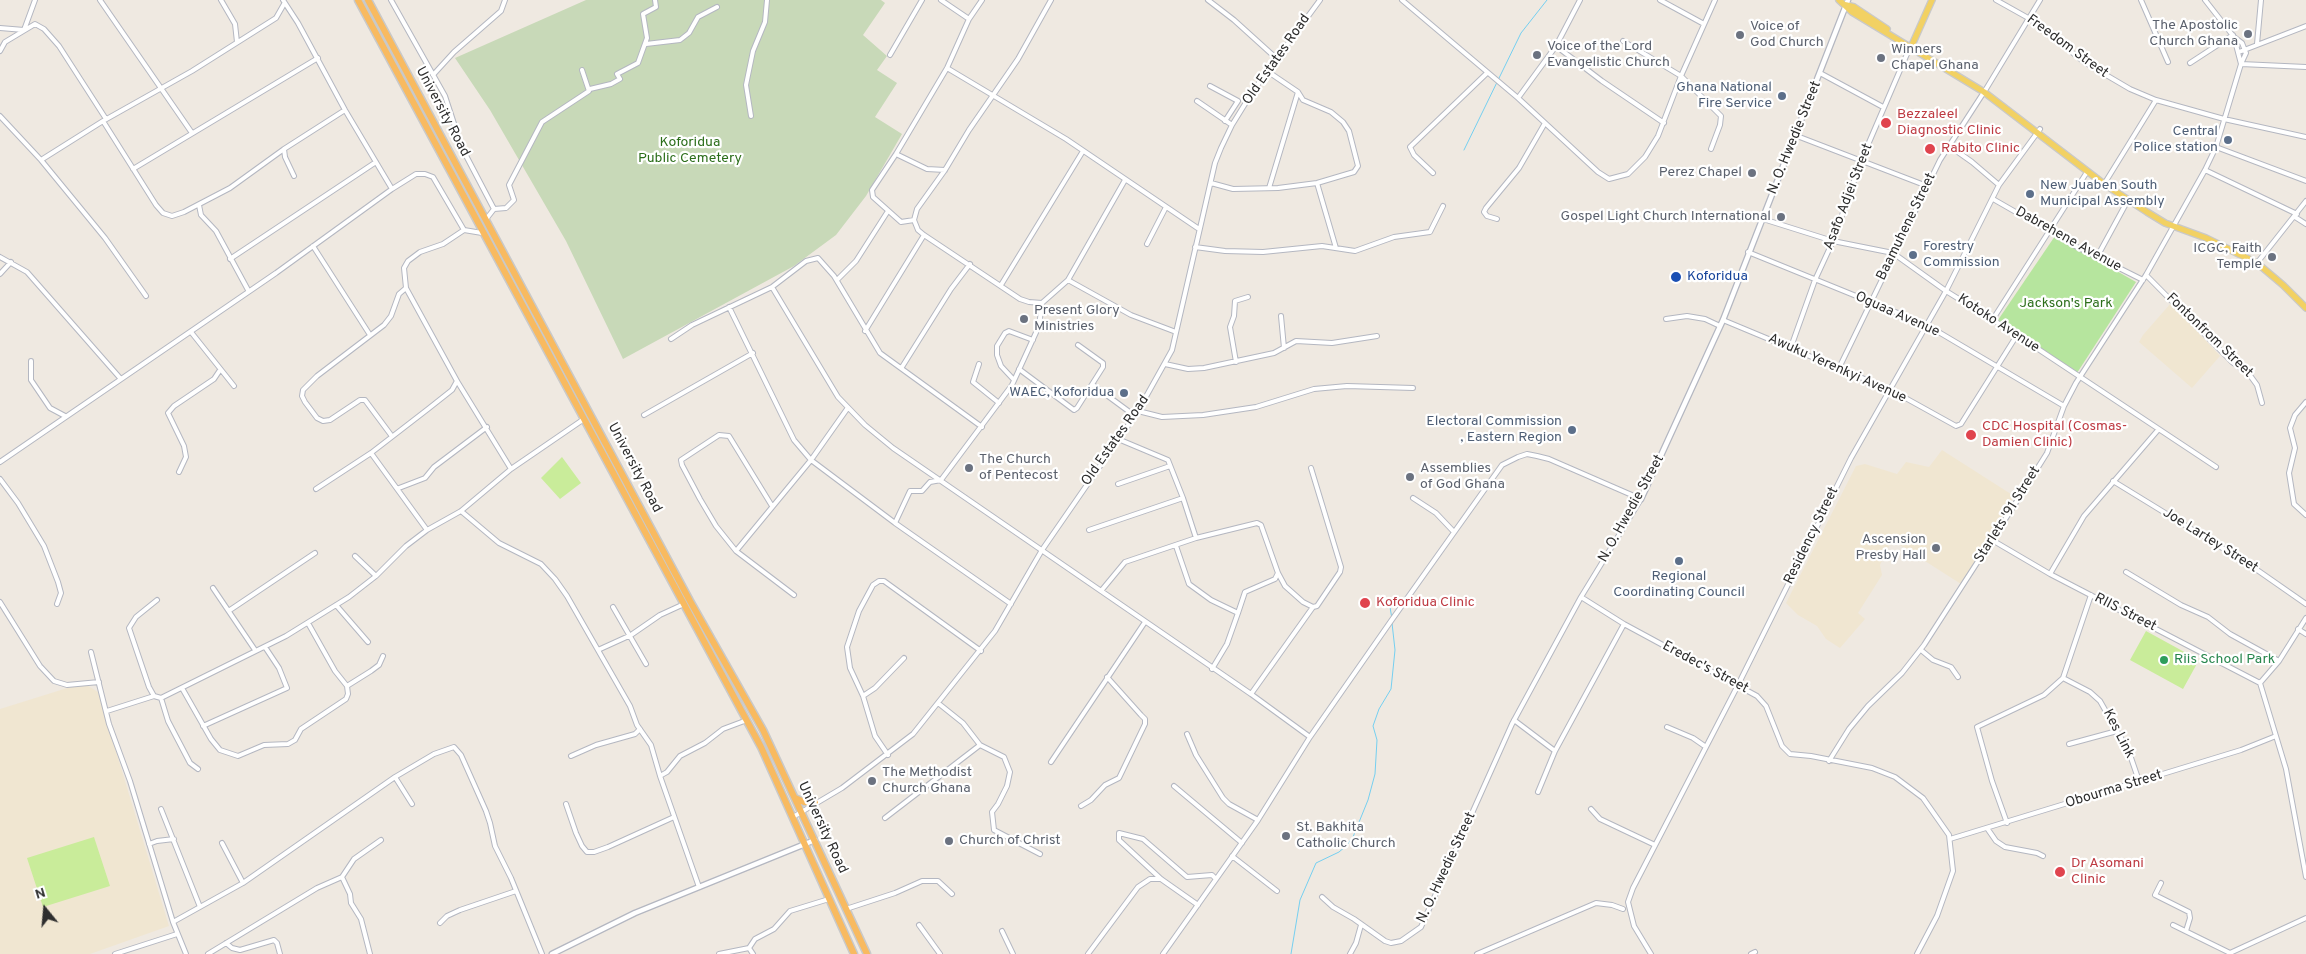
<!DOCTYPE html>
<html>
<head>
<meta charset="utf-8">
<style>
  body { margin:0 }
  #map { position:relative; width:2306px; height:954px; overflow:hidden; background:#efe9e1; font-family:Overpass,sans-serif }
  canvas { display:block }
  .north { position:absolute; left:20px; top:884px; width:50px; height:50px; -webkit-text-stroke:4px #fff; paint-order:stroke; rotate:343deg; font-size:14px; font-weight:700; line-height:20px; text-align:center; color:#2e2e2e }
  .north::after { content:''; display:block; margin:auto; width:18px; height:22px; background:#2e2e2e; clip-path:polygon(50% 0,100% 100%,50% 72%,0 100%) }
</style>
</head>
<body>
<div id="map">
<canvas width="2306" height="954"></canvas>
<div class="north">N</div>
</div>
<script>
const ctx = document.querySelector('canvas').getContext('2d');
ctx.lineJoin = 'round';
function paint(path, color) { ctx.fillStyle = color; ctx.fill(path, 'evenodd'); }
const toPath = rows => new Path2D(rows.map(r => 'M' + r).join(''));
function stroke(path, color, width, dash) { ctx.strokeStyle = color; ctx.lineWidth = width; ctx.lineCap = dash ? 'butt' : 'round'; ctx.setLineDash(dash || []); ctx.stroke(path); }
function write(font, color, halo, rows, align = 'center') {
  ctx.font = font + ' Overpass,sans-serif'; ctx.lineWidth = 4.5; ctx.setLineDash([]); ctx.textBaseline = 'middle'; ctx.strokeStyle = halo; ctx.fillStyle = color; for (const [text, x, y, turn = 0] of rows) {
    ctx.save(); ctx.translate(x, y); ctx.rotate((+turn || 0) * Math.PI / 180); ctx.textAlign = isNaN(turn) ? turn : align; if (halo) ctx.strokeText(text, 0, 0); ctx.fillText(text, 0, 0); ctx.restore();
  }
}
paint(toPath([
  [2171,303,2220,356,2192,388,2139,342,2143,335],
  [1942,450,2014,496,1961,584,1892,540,1880,565,1882,575,1858,613,1865,619,1840,648,1826,639,1817,626,1798,615,1786,603,1856,466,1865,464,1897,474,1906,462,1929,467],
  [80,684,85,684,98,692,169,926,90,954,0,954,0,709]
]), '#f0e6d1');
paint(toPath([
  [1931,141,1937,145,1930,157,1923,153]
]), '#f5dfe0');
paint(toPath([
  [2055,236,2136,282,2077,373,1998,320]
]), '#b6e59e');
paint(toPath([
  [586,0,881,0,885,3,863,35,887,56,877,70,897,83,875,117,902,134,866,196,836,235,794,266,623,359,566,241,490,110,455,58]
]), '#c8d9b8');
paint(toPath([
  [562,457,581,483,560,499,541,478],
  [2146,631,2199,660,2183,689,2130,660],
  [94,837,110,886,43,907,27,858]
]), '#c9ec9a');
stroke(toPath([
  [1464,150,1521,33,1547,0],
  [1390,607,1392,619],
  [1291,954,1300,900,1316,863,1339,852,1346,846,1353,837,1368,800,1375,774,1377,740,1373,726,1379,709,1391,689,1395,650,1392,623]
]), '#75cff0', 1);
const minor = toPath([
  [100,0,192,133],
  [221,0,235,24,237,42],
  [391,0,445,96,462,148,494,209],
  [941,0,969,19],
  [1051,0,1018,59,969,130,945,170,917,209,914,220,918,230,924,235,1020,299,1029,302,1042,303,1068,280,1125,180],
  [1208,0,1234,20,1276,58],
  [1402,0,1518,98,1598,172,1609,179,1628,174,1645,157,1658,136,1681,76,1715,0],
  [1660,0,1704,24],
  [1996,0,2030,19,2084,62,2130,89,2156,100,2224,119,2306,137],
  [2141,0,2168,62],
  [0,28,24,30],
  [24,30,35,0],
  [2234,37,2241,64],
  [1623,41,1681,76,1721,116,1720,125,1711,149],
  [646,44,680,40,689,33,698,17,717,7],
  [2257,44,2261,0],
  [1556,46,1602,81,1664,123],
  [0,51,5,42,35,24,44,29,59,46,106,119],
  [2239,52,2306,26],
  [890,55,922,0],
  [2190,63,2233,35],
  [2241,64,2306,67],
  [947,68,1066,139,1199,229],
  [1820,73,1883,107],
  [433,75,454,52,501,11,505,0],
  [1210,86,1238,101,1225,121],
  [590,89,611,84,620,79,617,74,638,63,647,38,643,14,656,7,655,0],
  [1986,89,2040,0],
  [1518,98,1556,46,1580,0],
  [1197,101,1232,125],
  [0,116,41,160,105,238,146,296],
  [751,116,746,85,753,51,765,22,767,0],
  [103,121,156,205,163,213,172,216,184,212,230,188,284,149,345,110],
  [1797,136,1927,186],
  [1948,145,1972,162,1999,185],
  [2216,147,2306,181],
  [284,149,285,157,294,176],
  [896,154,927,169,945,170],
  [41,160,103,121,192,71,276,18,284,4],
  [133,169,318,58],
  [2205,170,2297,214],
  [1433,173,1414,155,1410,147,1487,73],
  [2106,181,2156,100],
  [1211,183,1233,189,1278,188,1317,183,1354,172,1358,166,1349,131,1343,122,1331,112,1303,100,1298,92,1267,71],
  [1317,183,1336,248],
  [1269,188,1298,92],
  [392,189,416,174,425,174,433,177,464,230,482,233],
  [1993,199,2075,246,2143,280],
  [199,205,201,215,216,231,248,290],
  [2295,217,2306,224],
  [487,218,494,209,506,208,514,200,509,185,542,122,589,91,582,70],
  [1497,219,1487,216,1484,212,1486,208,1519,168,1545,123],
  [1763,219,1833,241,1893,253,1946,291,2017,335,2216,467],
  [914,220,901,222,873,197,872,190,896,154,947,68,969,19,982,0],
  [1147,244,1166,207],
  [313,246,370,335],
  [1195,247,1225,251,1263,252,1322,246,1355,251,1394,237,1430,232,1443,206],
  [1748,252,1925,324,2064,406],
  [0,257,27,272,120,378],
  [2097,257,2128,200],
  [230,259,376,162],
  [2257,263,2306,201],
  [0,274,11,262],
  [2146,275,2232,362,2249,374,2257,385,2262,403],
  [837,280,856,261,888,211],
  [1068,280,1131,315,1176,332],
  [1001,285,1083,151],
  [772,287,838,397,865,425,893,448,1251,694,1310,737],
  [406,288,457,381,511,469],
  [729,307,794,440,811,460,895,523,1011,604],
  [1281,316,1284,348],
  [1666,319,1687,316,1705,319,1720,326],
  [1993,319,2087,172],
  [1723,320,1891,390,1956,426,1961,424,2017,335],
  [865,331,924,235],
  [191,332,234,386],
  [671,339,692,325,772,287,806,261,818,258,834,276,880,353,982,427],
  [1791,347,1815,280,1833,241,1861,161,1910,47],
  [31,361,31,380,50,408,65,416],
  [1236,362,1230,327,1234,316,1235,301,1248,297],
  [979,364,973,382,999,403],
  [1165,364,1188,369,1204,368,1274,353,1296,341,1332,343,1377,336],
  [902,367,951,289,970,264],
  [1839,368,1940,160,1984,92],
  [1019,369,1074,410,1077,408,1103,367,1103,363,1078,345],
  [1014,380,1001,366,997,355,997,346,1005,333,1009,331,1033,340],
  [1093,385,1135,416],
  [2306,402,2295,415,2290,428,2295,448,2289,473,2294,504,2306,515],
  [1138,411,1162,417,1203,415,1256,407,1314,389,1347,386,1413,388],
  [644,415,753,353],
  [391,435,365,400,360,400,330,420,323,421,317,418,305,402,302,396,303,390,317,376,384,325,391,316,399,294,406,288,404,268,408,261,420,252,443,244,464,230],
  [1118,439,1168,460,1183,498,1196,538],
  [371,453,427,530],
  [0,462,276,273,392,189,345,110,298,23,283,0],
  [179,472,186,457,184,446,168,413,174,406,214,379,220,370],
  [0,479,18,503,44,546,58,582,61,593,57,604],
  [2113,481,2250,565,2306,604],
  [1118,484,1170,466],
  [399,488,425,478,434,467,487,427],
  [316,489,371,453,428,409,452,390,457,381],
  [1413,498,1436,513,1454,532],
  [772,506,729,436,719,435,681,460,682,465,700,499,716,526,736,551,794,595],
  [461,511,499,543,541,564,555,579,567,596,630,706,637,725,651,745,660,776,699,887],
  [895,523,910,491,922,491,930,482,941,480,1012,385,1039,326,1042,303],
  [1089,530,1183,498],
  [1992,540,2050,574,2260,683],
  [1176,546,1189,584,1211,600,1238,613,1245,592,1275,579,1278,573],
  [736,551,811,460,847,409],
  [355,556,376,576],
  [2126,572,2181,605,2208,617,2230,634,2279,661],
  [2050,574,2084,516,2158,430],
  [213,588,255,650],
  [1101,591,1125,562,1196,538,1257,523,1261,525,1278,573,1285,586,1303,602,1313,607,1317,606,1340,572,1341,567,1311,468],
  [1581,597,1624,624,1757,696,1766,706,1782,746,1790,754,1811,756,1872,768,1895,777,1923,798,1949,835,1953,871,1937,916,1917,954],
  [0,602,40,666,54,681,67,685,99,682],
  [336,605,368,642],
  [613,607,646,664],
  [230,610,315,553],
  [2298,629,2306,634],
  [598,650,631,635,660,615,684,604],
  [1921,650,1933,660,1951,667,1958,677],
  [91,652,109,724,130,781,173,922,186,954],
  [1212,669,1227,644,1238,613],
  [2063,678,2090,692,2100,701,2129,752,2139,781],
  [2260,683,2286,769,2306,877],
  [2260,683,2279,661,2306,618],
  [347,686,371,671,379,665,383,656],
  [182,688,211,739,220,750,238,756,264,745,288,744,295,740,301,729,346,699,348,694,347,686,335,671,308,623],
  [1251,694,1313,607],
  [154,696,149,687,129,628,136,617,157,600],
  [863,696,850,668,847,647,859,611,873,585,879,581,884,581,981,651],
  [161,698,168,721,190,763,198,769],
  [107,711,154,696,161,698,286,636,349,597,376,576,406,546,427,530,461,511,511,469,584,419],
  [1514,720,1555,751],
  [203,726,287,688,279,668,265,647],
  [1667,727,1693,738,1706,747],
  [1187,734,1196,755,1223,798,1229,804,1258,820],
  [2069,744,2117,731],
  [980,745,1004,757,1010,772,1007,786,998,804,992,812,994,830,1040,854],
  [888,755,875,736,863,696,875,688,904,658],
  [571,756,596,745,635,734,640,729],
  [1829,761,1849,729,1868,706,1902,673,1924,645,2015,504,2047,453,2064,406,2076,383,2146,275,2205,170,2216,147,2241,64,2246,53,2242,43,2234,37,2205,0],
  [1051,762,1145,622],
  [660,776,667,772,680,756,705,743,723,729,747,720],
  [395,777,412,804],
  [1174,786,1242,843],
  [1538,792,1555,751,1624,624],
  [566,804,576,833,582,846,587,852,594,852,608,847,674,817],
  [1081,806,1091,800,1105,785,1119,778,1145,724,1145,719,1141,715,1107,677],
  [161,809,200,907],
  [1591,809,1600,819,1655,845],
  [793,817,842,788,913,734,995,631,1042,550,1138,411,1172,350,1215,163,1221,148,1232,125,1253,91,1320,0],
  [885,818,980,745,963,723,938,703],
  [2007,823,1992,781,1977,727,2044,695,2063,678,2091,595],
  [1987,828,1996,841,2005,847,2037,853,2043,856],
  [1950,839,2241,750,2276,736],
  [222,843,243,883],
  [149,844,157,841,174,839],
  [1232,856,1277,891],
  [342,877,354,859,381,840],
  [2161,883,2155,895,2189,912,2190,918,2186,931],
  [1198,905,1161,879,1119,840,1119,833,1143,839,1187,877,1212,875,1216,879],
  [846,909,895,893,922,881,938,881,952,894],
  [173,922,243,883,395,777,434,754,454,747,461,755,486,811,490,823,495,846,511,878,542,954],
  [440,923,447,916,460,910,516,891],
  [919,925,940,954],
  [2173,925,2230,953,2306,918],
  [1002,931,1013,954],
  [226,943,232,948,240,950,274,940,277,943,280,954],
  [115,954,177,934],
  [208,954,317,888,342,877,350,894,351,903,361,919,370,954],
  [719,954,749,948],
  [753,954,749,948,755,939,774,929,790,911,829,899],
  [1088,954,1138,887,1150,879,1161,879],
  [1163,954,1258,820,1310,737,1391,621,1502,465,1518,457,1527,454,1537,456,1549,459,1641,499,1581,597,1512,724,1421,927,1401,941,1391,943,1385,941,1354,919,1333,907,1322,897],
  [1350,954,1356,943,1361,925],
  [1477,954,1596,903,1612,905,1623,909],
  [1651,954,1634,926,1628,902,1633,888,1737,687,1851,458,1946,291,1999,185,2040,129],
  [1751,954,1755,952]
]);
const tertiary = toPath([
  [1641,499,1723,320,1848,0],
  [552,954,635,913,815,840]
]);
const primary = toPath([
  [1839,0,1852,12,1984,92,2104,184,2147,212,2165,223,2206,238,2257,263,2283,285,2306,308],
  [1846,5,1854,7,1887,29],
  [1912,45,1932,0]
]);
const trunk = toPath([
  [358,0,761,747,854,954],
  [368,0,690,601,763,730,867,954],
  [795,798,804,802,815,803]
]);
stroke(minor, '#b4b7c1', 6);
stroke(tertiary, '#b4b7c1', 7);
stroke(primary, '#c9c9c9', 8);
stroke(trunk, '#c9c9c9', 9);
stroke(minor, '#fff', 4);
stroke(tertiary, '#fff', 4.5);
stroke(primary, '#f2d163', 5.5);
stroke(trunk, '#f8ba60', 6);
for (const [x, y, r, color] of [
  [2248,34,5,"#6b7280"],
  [1740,35,5,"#6b7280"],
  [1537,55,5,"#6b7280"],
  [1881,58,5,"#6b7280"],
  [1782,96,5,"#5c6f8a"],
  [1886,123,6,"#e0444e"],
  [2228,140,5,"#5c6f8a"],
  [1930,149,6,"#e0444e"],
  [1752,173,5,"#6b7280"],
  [2030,194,5,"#5c6f8a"],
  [1781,217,5,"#6b7280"],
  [1913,255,5,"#5c6f8a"],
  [2272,257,5,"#6b7280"],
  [1676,277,6,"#1a4fb4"],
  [1024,319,5,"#6b7280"],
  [1124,393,5,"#5c6f8a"],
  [1572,430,5,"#5c6f8a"],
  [1971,435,6,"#e0444e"],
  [969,468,5,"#6b7280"],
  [1410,477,5,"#6b7280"],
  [1936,548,5,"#6b7280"],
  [1679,561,5,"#5c6f8a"],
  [1365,603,6,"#e0444e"],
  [2164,660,5,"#2e9e5b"],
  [872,781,5,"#6b7280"],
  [1286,836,5,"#6b7280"],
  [949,841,5,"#6b7280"],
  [2060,872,6,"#e0444e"]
]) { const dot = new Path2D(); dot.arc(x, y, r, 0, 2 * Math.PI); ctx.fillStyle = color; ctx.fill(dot); stroke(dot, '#fff', 2); }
write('14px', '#5b616d', '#fff', [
  ["The Apostolic",2238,26,"right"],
  ["Church Ghana",2238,42,"right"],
  ["Voice of",1750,27],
  ["God Church",1750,43],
  ["Voice of the Lord",1547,47],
  ["Evangelistic Church",1547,63],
  ["Winners",1891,50],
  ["Chapel Ghana",1891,66],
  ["Perez Chapel",1742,173,"right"],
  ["Gospel Light Church International",1771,217,"right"],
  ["ICGC, Faith",2262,249,"right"],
  ["Temple",2262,265,"right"],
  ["Present Glory",1034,311],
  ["Ministries",1034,327],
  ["The Church",979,460],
  ["of Pentecost",979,476],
  ["Assemblies",1420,469],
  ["of God Ghana",1420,485],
  ["Ascension",1926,540,"right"],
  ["Presby Hall",1926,556,"right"],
  ["The Methodist",882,773],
  ["Church Ghana",882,789],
  ["St. Bakhita",1296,828],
  ["Catholic Church",1296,844],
  ["Church of Christ",959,841]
], 'left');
write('14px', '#2e2e2e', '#fff', [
  ["Freedom Street",2067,47,36],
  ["Old Estates Road",1277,60,-55],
  ["University Road",442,112,62],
  ["N. O. Hwedie Street",1795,138,-68],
  ["Asafo Adjei Street",1849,197,-69],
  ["Baamuhene Street",1907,227,-64],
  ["Dabrehene Avenue",2068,240,29],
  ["Oguaa Avenue",1897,315,24],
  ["Kotoko Avenue",1998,324,33],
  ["Fontonfrom Street",2209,336,44],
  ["Awuku Yerenkyi Avenue",1837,369,24],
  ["Old Estates Road",1116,441,-55],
  ["University Road",634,468,62],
  ["N. O. Hwedie Street",1632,509,-61],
  ["Starlets '91 Street",2008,515,-58],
  ["Residency Street",1812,536,-64],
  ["Joe Lartey Street",2210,541,32],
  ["RIIS Street",2125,613,27],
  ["Eredec's Street",1705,668,28],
  ["Kes Link",2118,734,63],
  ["Obourma Street",2114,790,-17],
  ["University Road",822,828,65],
  ["N. O. Hwedie Street",1447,868,-65]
]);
write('14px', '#4e5e75', '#fff', [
  ["Ghana National",1772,88],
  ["Fire Service",1772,104],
  ["Central",2218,132],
  ["Police station",2218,148],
  ["New Juaben South",2040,186,"left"],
  ["Municipal Assembly",2040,202,"left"],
  ["Forestry",1923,247,"left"],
  ["Commission",1923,263,"left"],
  ["WAEC, Koforidua",1114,393],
  ["Electoral Commission",1562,422],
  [", Eastern Region",1562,438],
  ["Regional",1679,577,"center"],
  ["Coordinating Council",1679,593,"center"]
], 'right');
write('14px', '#be3a42', '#fff', [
  ["Bezzaleel",1897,115],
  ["Diagnostic Clinic",1897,131],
  ["Rabito Clinic",1941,149],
  ["CDC Hospital (Cosmas-",1982,427],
  ["Damien Clinic)",1982,443],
  ["Koforidua Clinic",1376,603],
  ["Dr Asomani",2071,864],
  ["Clinic",2071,880]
], 'left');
write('14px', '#2c6e1b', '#fff', [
  ["Koforidua",690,143],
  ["Public Cemetery",690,159],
  ["Jackson's Park",2066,304]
]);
write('14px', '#164399', '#fff', [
  ["Koforidua",1687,277]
], 'left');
write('14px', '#27864d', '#fff', [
  ["Riis School Park",2174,660]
], 'left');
</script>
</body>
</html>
